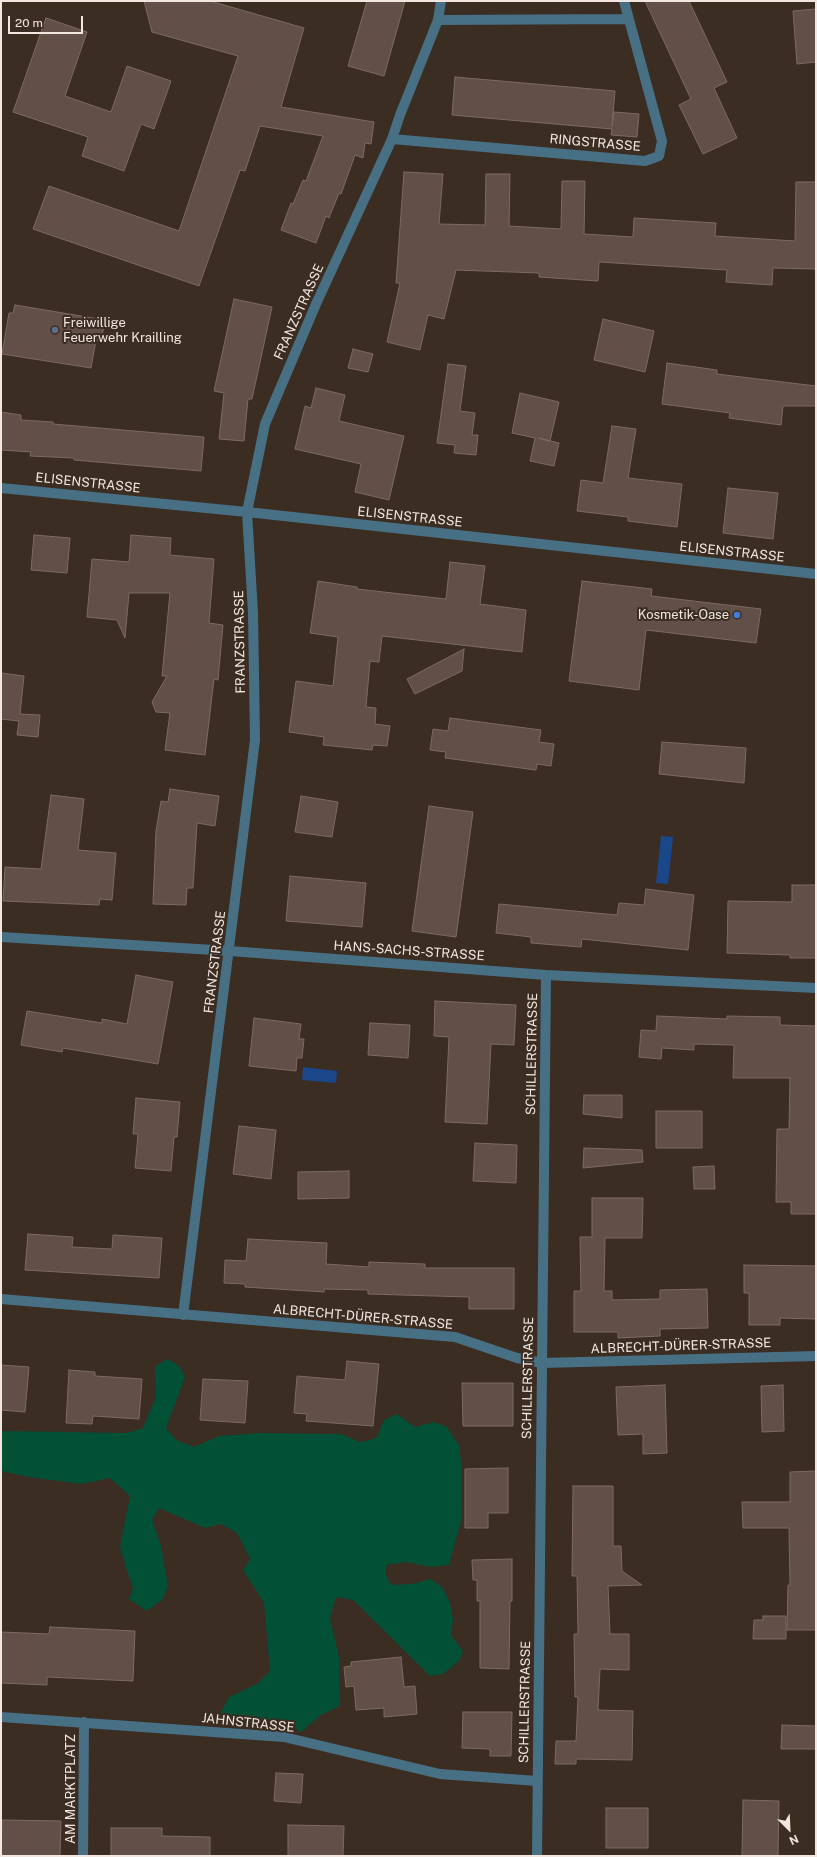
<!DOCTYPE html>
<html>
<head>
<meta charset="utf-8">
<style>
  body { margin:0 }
  #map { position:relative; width:817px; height:1857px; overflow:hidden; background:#3c2d23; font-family:"Public Sans",sans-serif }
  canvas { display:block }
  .frame { position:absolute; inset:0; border:2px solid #f1e7e0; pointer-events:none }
  .north { position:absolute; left:769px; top:1809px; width:40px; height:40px; -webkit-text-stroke:3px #3c2d23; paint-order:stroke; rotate:156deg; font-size:11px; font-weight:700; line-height:16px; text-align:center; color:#f1e7e0 }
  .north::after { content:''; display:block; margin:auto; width:14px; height:18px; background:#f1e7e0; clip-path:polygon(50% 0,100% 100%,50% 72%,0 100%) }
  .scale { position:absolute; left:8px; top:16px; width:75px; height:18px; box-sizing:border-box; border:2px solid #f1e7e0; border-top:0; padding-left:5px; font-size:12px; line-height:14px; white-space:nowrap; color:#f1e7e0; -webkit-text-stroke:3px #3c2d23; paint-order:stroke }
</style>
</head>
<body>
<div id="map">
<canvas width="817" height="1857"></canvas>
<div class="frame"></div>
<div class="north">N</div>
<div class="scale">20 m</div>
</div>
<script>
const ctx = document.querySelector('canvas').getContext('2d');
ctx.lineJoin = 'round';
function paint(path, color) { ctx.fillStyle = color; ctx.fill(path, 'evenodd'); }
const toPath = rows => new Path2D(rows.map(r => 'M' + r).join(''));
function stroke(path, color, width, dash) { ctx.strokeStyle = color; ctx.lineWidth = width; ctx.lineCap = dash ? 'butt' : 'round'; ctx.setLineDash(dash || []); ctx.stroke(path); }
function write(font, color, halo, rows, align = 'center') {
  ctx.font = font + ' "Public Sans",sans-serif'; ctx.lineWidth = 4; ctx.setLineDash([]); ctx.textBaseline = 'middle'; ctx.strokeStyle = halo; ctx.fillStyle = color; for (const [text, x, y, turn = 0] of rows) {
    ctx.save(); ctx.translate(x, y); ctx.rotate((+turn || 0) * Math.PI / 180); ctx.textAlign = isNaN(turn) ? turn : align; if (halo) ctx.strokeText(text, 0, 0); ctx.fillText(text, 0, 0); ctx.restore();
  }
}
paint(toPath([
  [168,1359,180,1367,185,1377,166,1428,176,1440,194,1447,219,1436,260,1433,341,1434,359,1442,371,1440,377,1437,384,1420,397,1414,415,1427,434,1422,447,1427,459,1446,461,1461,462,1517,449,1565,431,1567,406,1562,387,1565,385,1572,391,1585,412,1584,431,1579,443,1588,450,1603,453,1620,451,1636,463,1651,459,1661,443,1674,430,1676,353,1600,336,1597,330,1618,339,1657,340,1706,321,1715,301,1732,278,1719,247,1724,229,1724,221,1712,229,1697,257,1684,270,1671,264,1603,243,1570,250,1559,237,1533,221,1524,205,1528,159,1508,152,1520,161,1546,168,1586,163,1599,147,1611,129,1599,133,1588,127,1571,120,1546,130,1496,110,1478,81,1484,29,1477,1,1471,1,1431,127,1433,143,1428,156,1397,155,1366]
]), '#025036');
paint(toPath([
  [661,836,673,837,668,884,656,883],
  [303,1067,337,1071,336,1083,302,1080]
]), '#1a468a');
const building = toPath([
  [144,1,210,1,304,28,281,107,374,122,371,144,365,143,363,158,355,155,341,194,339,193,329,218,326,216,316,243,281,230,291,203,293,204,303,180,306,181,323,136,260,126,245,171,240,170,199,286,33,229,49,186,179,231,238,56,152,32,144,1],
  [367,1,405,1,384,76,348,66,367,1],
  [645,1,689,1,727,82,714,88,737,138,703,154,679,105,691,99,645,1],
  [816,9,816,62,797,64,793,11,816,9],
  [46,18,87,32,65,96,111,112,127,66,171,81,154,129,141,124,124,171,82,156,88,137,13,112,46,18],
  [455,77,615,91,612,126,614,112,639,114,637,137,611,135,612,129,452,115,455,77],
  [404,172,443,174,439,224,485,225,486,174,510,174,509,226,561,229,562,181,585,181,584,234,633,237,634,218,716,223,715,236,795,241,796,182,816,182,816,269,773,268,772,285,726,282,727,270,599,262,598,281,539,277,539,273,456,270,444,319,428,315,420,350,387,342,400,283,396,283,404,172],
  [234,299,272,307,252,399,248,399,244,441,219,439,224,393,214,391,234,299],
  [15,305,105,320,101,342,96,340,91,368,2,354,9,313,13,313,15,305],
  [603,319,654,331,645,372,594,360,603,319],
  [353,349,373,354,368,372,348,368,353,349],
  [667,363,717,370,717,374,816,386,816,406,783,406,781,425,729,418,730,413,662,404,667,363],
  [448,364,466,366,460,411,475,413,472,435,478,435,476,455,454,453,455,445,437,443,448,364],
  [316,388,345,395,339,421,404,436,389,500,355,492,361,464,295,449,305,406,311,408,316,388],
  [520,393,559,402,550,441,538,438,559,443,554,466,530,461,535,438,512,433,520,393],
  [1,412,21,415,21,420,53,422,53,424,204,437,201,471,74,460,74,458,30,456,31,452,1,450,1,412],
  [612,426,636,429,628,478,682,484,677,527,628,521,628,517,577,511,581,480,603,483,612,426],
  [728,488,778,493,773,539,723,533,728,488],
  [34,535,70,538,67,573,31,570,34,535],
  [131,535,171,538,170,555,214,559,209,623,223,625,218,680,214,679,205,755,165,750,170,713,156,712,152,702,167,676,162,676,170,593,129,593,125,638,117,620,87,617,92,559,129,562,131,535],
  [450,562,485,566,480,604,526,610,522,652,382,636,379,662,370,661,366,707,376,708,375,724,390,726,387,746,373,745,372,750,323,745,324,737,289,732,296,681,333,686,338,637,310,633,318,581,357,587,357,589,446,599,450,562],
  [582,581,652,589,651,596,761,609,756,643,646,630,639,690,569,681,582,581],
  [464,649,462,671,415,694,407,679,464,649],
  [1,673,24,676,20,714,40,715,38,737,17,735,19,721,1,719,1,673],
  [450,718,541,730,539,742,554,744,551,766,537,764,536,770,445,758,446,752,430,750,433,729,448,731,450,718],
  [662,742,746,748,744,783,659,774,662,742],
  [170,789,219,796,215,826,197,823,193,888,187,888,186,905,153,904,156,831,161,801,168,802,170,789],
  [51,795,84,799,78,850,116,853,112,900,100,899,99,905,3,901,5,867,41,869,51,795],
  [301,796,338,802,332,837,295,832,301,796],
  [429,806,473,812,456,937,412,931,429,806],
  [290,876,366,883,362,927,286,921,290,876],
  [792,885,816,885,816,958,790,958,790,955,727,953,728,901,792,902,792,885],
  [646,889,694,895,688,950,582,939,581,947,531,943,531,937,496,933,499,904,617,915,619,903,644,905,646,889],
  [136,975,173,982,158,1064,63,1048,62,1052,21,1045,27,1011,102,1023,102,1019,127,1024,136,975],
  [435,1001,516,1005,514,1045,491,1044,487,1124,445,1122,449,1037,434,1036,435,1001],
  [657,1016,727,1019,727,1016,780,1017,780,1025,816,1026,816,1214,791,1214,791,1202,776,1202,777,1129,789,1129,790,1078,733,1078,734,1045,694,1044,694,1050,662,1048,661,1059,639,1057,641,1030,656,1031,657,1016],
  [254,1018,301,1024,299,1039,304,1039,302,1058,297,1058,296,1071,249,1066,254,1018],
  [370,1023,410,1025,408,1058,368,1055,370,1023],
  [584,1095,622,1095,622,1118,583,1114,584,1095],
  [136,1098,180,1102,177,1137,174,1137,171,1171,135,1168,138,1134,133,1134,136,1098],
  [656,1111,702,1111,702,1148,656,1148,656,1111],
  [239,1126,276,1130,271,1179,233,1174,239,1126],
  [475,1143,517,1145,516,1183,473,1181,475,1143],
  [584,1148,642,1150,643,1162,583,1168,584,1148],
  [714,1166,715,1189,694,1189,693,1167,714,1166],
  [349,1171,349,1198,298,1199,298,1172,349,1171],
  [592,1198,643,1198,642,1238,605,1238,604,1291,612,1291,612,1300,660,1299,660,1290,707,1289,708,1328,660,1329,660,1336,618,1338,618,1332,574,1332,574,1291,581,1291,580,1237,592,1237,592,1198],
  [28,1234,73,1237,72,1247,112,1249,113,1235,162,1238,159,1278,25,1270,28,1234],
  [248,1239,327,1243,326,1264,369,1267,369,1262,425,1264,425,1268,514,1268,514,1309,469,1309,469,1297,368,1294,368,1290,324,1289,324,1292,245,1287,245,1284,224,1283,225,1260,246,1261,248,1239],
  [744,1265,816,1266,816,1319,780,1318,780,1325,749,1325,749,1293,744,1293,744,1265],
  [347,1361,379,1364,373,1426,306,1421,307,1414,294,1413,297,1376,345,1380,347,1361],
  [1,1365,29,1367,25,1412,1,1410,1,1365],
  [69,1370,95,1372,95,1376,142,1379,139,1419,93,1416,92,1424,66,1423,69,1370],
  [203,1379,248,1381,245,1423,200,1420,203,1379],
  [462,1383,513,1383,513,1426,463,1426,462,1383],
  [665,1385,667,1453,643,1454,643,1434,618,1435,616,1387,665,1385],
  [783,1385,784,1431,762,1432,761,1386,783,1385],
  [508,1468,508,1513,488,1513,488,1528,465,1528,465,1469,508,1468],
  [816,1471,816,1630,787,1630,788,1585,790,1585,789,1528,743,1528,742,1502,790,1502,790,1472,816,1471],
  [573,1486,613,1486,613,1546,621,1546,622,1571,642,1585,608,1586,610,1634,629,1634,629,1670,600,1669,598,1710,633,1711,632,1760,576,1759,576,1764,555,1764,556,1741,576,1741,578,1697,575,1697,574,1634,578,1634,577,1576,572,1576,573,1486],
  [512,1559,512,1601,510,1601,509,1669,480,1668,480,1601,477,1601,477,1580,473,1580,472,1560,512,1559],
  [763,1616,786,1616,786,1639,753,1639,754,1620,763,1620,763,1616],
  [50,1627,135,1631,133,1681,47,1677,47,1685,1,1683,1,1632,49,1634,50,1627],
  [401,1657,404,1687,415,1686,417,1714,384,1717,384,1708,356,1710,354,1686,346,1687,344,1667,351,1666,351,1662,401,1657],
  [463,1712,512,1712,511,1756,490,1756,490,1749,462,1748,463,1712],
  [782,1725,816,1726,816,1749,781,1749,782,1725],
  [276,1773,303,1774,301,1803,274,1801,276,1773],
  [743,1800,779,1801,778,1856,742,1856,743,1800],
  [606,1808,648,1808,648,1848,606,1848,606,1808],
  [2,1820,61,1821,60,1856,1,1856,2,1820],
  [288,1825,344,1826,343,1856,288,1856,288,1825],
  [111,1828,162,1828,162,1836,210,1837,210,1856,111,1856,111,1828]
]);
paint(building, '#625048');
stroke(building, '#7d6a61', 1);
stroke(toPath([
  [438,20,629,19],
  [392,139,645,161,659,156,662,141,624,1],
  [1,488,247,512,816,574],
  [1,937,230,951,546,975,816,988],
  [1,1299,455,1337,517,1358,542,1363,816,1356],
  [183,1315,255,740,253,613,247,512,265,424,316,304,392,139,400,115,438,20,441,1],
  [1,1717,284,1737,440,1774,537,1781],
  [83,1856,84,1722],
  [537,1856,546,975]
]), '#487085', 10);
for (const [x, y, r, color] of [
  [55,330,4,"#5c6f8a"],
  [737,615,4,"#3f7fe0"]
]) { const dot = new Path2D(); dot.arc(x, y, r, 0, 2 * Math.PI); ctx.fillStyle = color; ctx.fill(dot); stroke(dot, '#3c2d23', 1.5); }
write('13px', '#f1e7e0', '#3c2d23', [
  ["RINGSTRASSE",595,143,5],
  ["FRANZSTRASSE",299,312,-66],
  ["ELISENSTRASSE",88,483,6],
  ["ELISENSTRASSE",410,517,6],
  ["ELISENSTRASSE",732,552,6],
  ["FRANZSTRASSE",240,642,-91],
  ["HANS-SACHS-STRASSE",409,951,4],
  ["FRANZSTRASSE",215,962,-83],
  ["SCHILLERSTRASSE",532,1054,-89],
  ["ALBRECHT-DÜRER-STRASSE",363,1317,5],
  ["ALBRECHT-DÜRER-STRASSE",681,1346,-2],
  ["SCHILLERSTRASSE",528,1378,-89],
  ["SCHILLERSTRASSE",525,1702,-89],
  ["JAHNSTRASSE",248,1723,6],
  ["AM MARKTPLATZ",71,1789,-90]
]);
write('13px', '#f1e7e0', '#3c2d23', [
  ["Freiwillige",63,323],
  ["Feuerwehr Krailling",63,338],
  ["Kosmetik-Oase",729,615,"right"]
], 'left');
</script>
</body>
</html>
